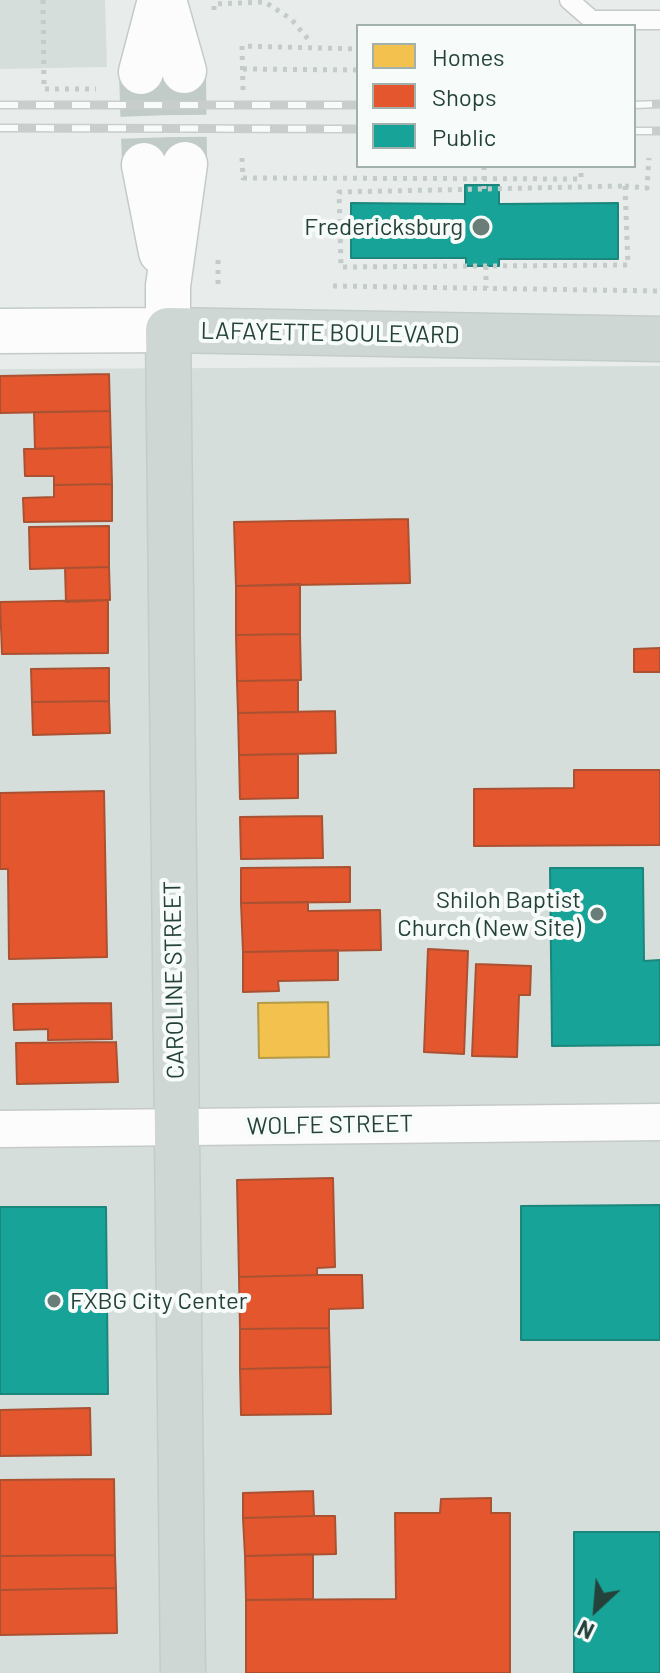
<!DOCTYPE html>
<html>
<head>
<meta charset="utf-8">
<style>
  body { margin:0 }
  #map { position:relative; width:660px; height:1673px; overflow:hidden; background:#e8edeb; font-family:Barlow,sans-serif }
  canvas { display:block }
  .legend { position:absolute; left:356px; top:24px; width:280px; height:144px; box-sizing:border-box; background:#f7fbf9; border:2px solid #a3b1ad; margin:0; padding:10px 14px; list-style:none; font-size:24px; color:#24423a }
  .legend li { display:flex; align-items:center; gap:16px; height:40px }
  .legend b { width:40px; border:2px solid #a3b1ad }
  .north { position:absolute; left:556px; top:1569px; width:80px; height:80px; -webkit-text-stroke:6px #f7fbf9; paint-order:stroke; rotate:206deg; font-size:22px; font-weight:700; line-height:32px; text-align:center; color:#24423a }
  .north::after { content:''; display:block; margin:auto; width:28px; height:36px; background:#24423a; clip-path:polygon(50% 0,100% 100%,50% 72%,0 100%) }
</style>
</head>
<body>
<div id="map">
<canvas width="660" height="1673"></canvas>
<ul class="legend">
<li><b style="height:22px;background:#f2c14e"></b>Homes</li>
<li><b style="height:22px;background:#e4572e"></b>Shops</li>
<li><b style="height:22px;background:#17a398"></b>Public</li>
</ul>
<div class="north">N</div>
</div>
<script>
const ctx = document.querySelector('canvas').getContext('2d');
ctx.lineJoin = 'round';
function paint(path, color) { ctx.fillStyle = color; ctx.fill(path, 'evenodd'); }
const toPath = rows => new Path2D(rows.map(r => 'M' + r).join(''));
function stroke(path, color, width, dash) { ctx.strokeStyle = color; ctx.lineWidth = width; ctx.lineCap = dash ? 'butt' : 'round'; ctx.setLineDash(dash || []); ctx.stroke(path); }
function write(font, color, halo, rows, align = 'center') {
  ctx.font = font + ' Barlow,sans-serif'; ctx.lineWidth = 8; ctx.setLineDash([]); ctx.textBaseline = 'middle'; ctx.strokeStyle = halo; ctx.fillStyle = color; for (const [text, x, y, turn = 0] of rows) {
    ctx.save(); ctx.translate(x, y); ctx.rotate((+turn || 0) * Math.PI / 180); ctx.textAlign = isNaN(turn) ? turn : align; if (halo) ctx.strokeText(text, 0, 0); ctx.fillText(text, 0, 0); ctx.restore();
  }
}
paint(toPath([
  [0,0,105,0,107,67,0,69],
  [660,366,660,1673,0,1673,0,369]
]), '#d6dedb');
const homes = toPath([
  [328,1002,329,1057,259,1058,258,1003,328,1002]
]);
paint(homes, '#f2c14e');
stroke(homes, '#b49b48', 2);
const shops = toPath([
  [109,374,110,411,0,413,0,376,109,374],
  [110,411,111,447,35,449,34,412,110,411],
  [111,447,112,484,54,485,54,476,25,476,24,449,111,447],
  [112,484,112,521,24,522,23,498,54,497,54,485,112,484],
  [408,519,410,583,236,586,234,522,408,519],
  [109,526,109,567,30,569,29,527,109,526],
  [109,567,110,600,66,602,65,568,109,567],
  [300,584,300,634,236,635,236,586,300,584],
  [108,600,108,653,2,654,0,602,108,600],
  [300,634,301,680,237,681,236,635,300,634],
  [660,648,660,672,634,672,634,649,660,648],
  [109,668,109,701,32,702,31,669,109,668],
  [298,680,298,712,238,713,237,681,298,680],
  [109,701,110,733,33,735,32,702,109,701],
  [335,711,336,753,239,755,238,713,335,711],
  [298,754,298,798,240,799,239,755,298,754],
  [574,770,660,770,660,845,474,846,474,789,574,788,574,770],
  [104,791,107,957,9,959,8,869,0,869,0,793,104,791],
  [322,816,323,858,241,859,240,817,322,816],
  [350,867,350,902,241,903,241,868,350,867],
  [308,902,308,911,380,910,381,950,243,952,241,903,308,902],
  [428,949,468,951,464,1054,424,1052,428,949],
  [338,950,338,980,278,981,279,991,243,992,243,952,338,950],
  [476,964,531,966,530,995,519,995,517,1057,472,1056,476,964],
  [111,1003,112,1039,48,1040,48,1029,14,1030,13,1004,111,1003],
  [116,1042,118,1082,17,1084,16,1043,116,1042],
  [333,1178,335,1267,317,1268,317,1275,239,1277,237,1180,333,1178],
  [317,1275,362,1275,363,1308,329,1309,329,1328,240,1329,239,1277,317,1275],
  [329,1328,330,1367,240,1369,240,1329,329,1328],
  [330,1367,331,1414,241,1415,240,1369,330,1367],
  [90,1408,91,1455,0,1456,0,1410,90,1408],
  [114,1479,115,1555,0,1556,0,1480,114,1479],
  [313,1491,314,1516,243,1518,243,1493,313,1491],
  [491,1498,491,1513,510,1513,510,1673,246,1673,246,1600,396,1599,395,1513,440,1513,441,1499,491,1498],
  [314,1516,335,1516,336,1554,245,1556,243,1518,314,1516],
  [313,1554,313,1599,246,1600,245,1556,313,1554],
  [115,1555,116,1588,0,1590,0,1556,115,1555],
  [116,1588,117,1633,0,1635,0,1590,116,1588]
]);
paint(shops, '#e4572e');
stroke(shops, '#aa5132', 2);
const public = toPath([
  [465,185,499,185,499,204,618,203,618,259,499,259,499,266,466,266,466,258,351,258,351,203,465,204,465,185],
  [550,868,643,868,644,961,660,960,660,1045,552,1046,550,868],
  [660,1205,660,1340,521,1340,521,1206,660,1205],
  [0,1207,106,1207,108,1394,0,1394,0,1207],
  [574,1532,660,1532,660,1673,574,1673,574,1532]
]);
paint(public, '#17a398');
stroke(public, '#1b867c', 2);
stroke(toPath([
  [184,71,185,164],
  [141,72,144,165]
]), '#c1cbc8', 44, [44, 22]);
const lane = toPath([
  [569,0,592,20,660,20]
]);
const street = toPath([
  [0,1129,660,1122]
]);
const secondary = toPath([
  [164,0,184,71],
  [141,72,160,0],
  [144,165,161,252],
  [0,331,168,330,168,286,185,164]
]);
const primary = toPath([
  [183,1673,168,330,660,339]
]);
stroke(lane, '#c5cac8', 21);
stroke(street, '#c5cac8', 39);
stroke(secondary, '#c3cbc8', 47);
stroke(primary, '#c3ccc9', 47);
stroke(toPath([
  [43,0,44,89,96,89],
  [214,10,214,4,265,2,291,19,308,39],
  [243,69,358,70],
  [243,90,242,46,358,49],
  [242,158,243,178,581,179,581,166],
  [484,166,484,189],
  [625,186,628,265,341,267,339,192,625,186],
  [625,186,647,188,649,158],
  [218,260,218,285,223,285],
  [486,266,486,288],
  [333,286,660,291]
]), '#c3ccca', 5, [4, 6]);
stroke(lane, '#fcfcfc', 18);
stroke(street, '#fcfcfc', 36);
stroke(secondary, '#fcfcfc', 44);
stroke(primary, '#cfd7d5', 44);
const rail = toPath([
  [0,105,358,105],
  [634,105,660,104],
  [0,128,358,129],
  [634,131,660,131]
]);
stroke(rail, '#c9cdcc', 9);
stroke(rail, '#f7fbf9', 6, [18]);
for (const [x, y, r, color] of [
  [481,227,10,"#697e78"],
  [597,914,8,"#697e78"],
  [54,1301,8,"#697e78"]
]) { const dot = new Path2D(); dot.arc(x, y, r, 0, 2 * Math.PI); ctx.fillStyle = color; ctx.fill(dot); stroke(dot, '#f7fbf9', 3); }
write('24px', '#24423a', '#f7fbf9', [
  ["Fredericksburg",463,227],
  ["Shiloh Baptist",581,900],
  ["Church (New Site)",581,928],
  ["FXBG City Center",70,1301,"left"]
], 'right');
write('24px', '#24423a', '#f7fbf9', [
  ["LAFAYETTE BOULEVARD",330,333,1],
  ["CAROLINE STREET",174,980,-91],
  ["WOLFE STREET",330,1125,-1]
]);
</script>
</body>
</html>
